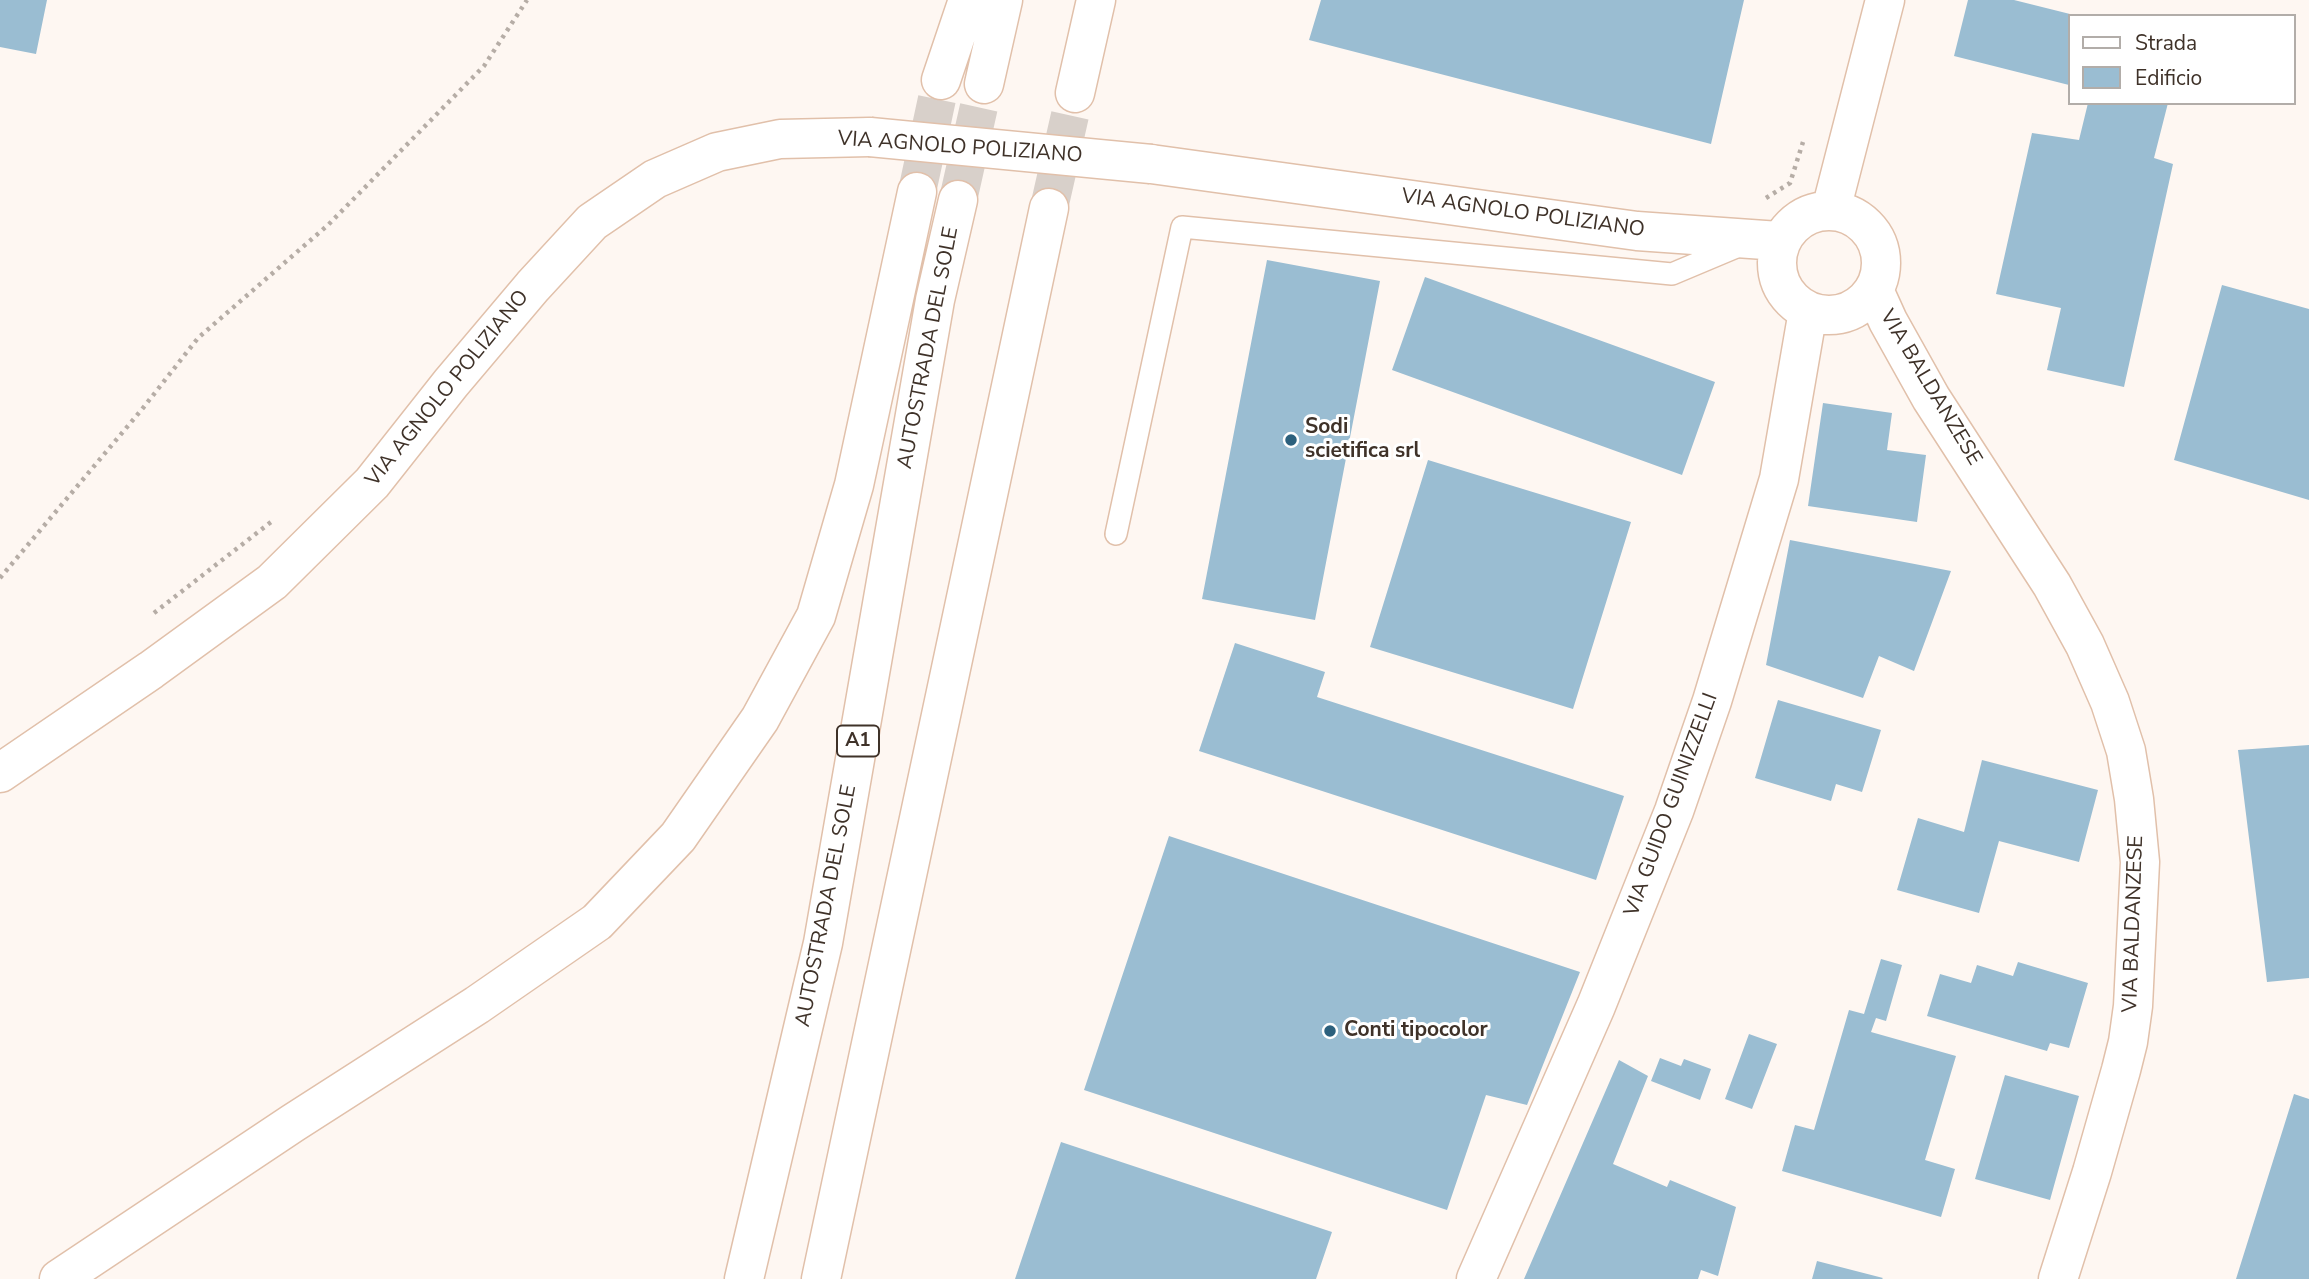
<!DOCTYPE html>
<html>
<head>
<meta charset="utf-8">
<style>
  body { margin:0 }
  #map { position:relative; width:2309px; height:1279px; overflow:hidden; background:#fef7f2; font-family:"Nunito Sans",sans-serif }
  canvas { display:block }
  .legend { position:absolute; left:2068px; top:14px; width:228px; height:91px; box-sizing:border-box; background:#fff; border:2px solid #b2ada9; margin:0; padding:9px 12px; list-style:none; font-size:21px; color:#3f3229 }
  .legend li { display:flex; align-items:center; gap:14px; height:35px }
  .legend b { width:35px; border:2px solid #b2ada9 }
</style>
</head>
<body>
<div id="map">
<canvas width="2309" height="1279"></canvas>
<ul class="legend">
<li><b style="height:9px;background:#fff"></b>Strada</li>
<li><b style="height:19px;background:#9abdd2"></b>Edificio</li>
</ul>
</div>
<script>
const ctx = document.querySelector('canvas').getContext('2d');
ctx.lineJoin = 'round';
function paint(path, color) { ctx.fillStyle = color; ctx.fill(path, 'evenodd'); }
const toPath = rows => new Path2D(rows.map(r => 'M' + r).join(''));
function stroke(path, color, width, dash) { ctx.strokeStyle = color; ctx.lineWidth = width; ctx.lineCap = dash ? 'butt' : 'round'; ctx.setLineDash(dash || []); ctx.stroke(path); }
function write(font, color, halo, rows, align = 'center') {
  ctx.font = font + ' "Nunito Sans",sans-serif'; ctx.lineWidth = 6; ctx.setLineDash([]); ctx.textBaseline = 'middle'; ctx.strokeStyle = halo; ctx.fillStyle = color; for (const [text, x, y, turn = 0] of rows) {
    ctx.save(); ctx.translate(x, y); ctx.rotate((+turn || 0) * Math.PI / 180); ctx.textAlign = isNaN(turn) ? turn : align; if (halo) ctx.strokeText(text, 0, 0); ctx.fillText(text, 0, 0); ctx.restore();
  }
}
paint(toPath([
  [0,0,47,0,36,54,0,47],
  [1321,0,1744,0,1711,144,1309,40],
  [1968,0,2014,0,2074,15,2069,16,2069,85,1954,56],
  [2088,103,2168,103,2154,158,2173,164,2124,387,2047,370,2061,308,1996,294,2032,133,2079,140],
  [1267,260,1380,281,1315,620,1202,599],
  [1425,277,1715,382,1682,475,1392,370],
  [2222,285,2309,309,2309,500,2174,460],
  [1823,403,1892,413,1887,450,1926,455,1917,522,1808,506],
  [1428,460,1631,522,1573,709,1370,647],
  [1790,540,1951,571,1914,671,1879,656,1863,698,1766,665],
  [1235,643,1325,672,1317,697,1624,796,1596,880,1199,751],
  [1778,700,1881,730,1862,792,1836,784,1831,801,1755,778],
  [2309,745,2309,978,2267,982,2238,750],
  [1982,760,2098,790,2079,862,1999,841,1979,913,1897,890,1918,818,1964,832],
  [1169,836,1580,972,1527,1105,1486,1095,1447,1210,1084,1090],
  [1881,959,1902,965,1886,1021,1876,1018,1871,1032,1956,1056,1925,1160,1955,1169,1941,1217,1782,1171,1795,1125,1814,1130,1849,1010,1864,1014],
  [2018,962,2088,983,2069,1048,2050,1043,2047,1051,1927,1016,1940,974,1971,983,1977,965,2013,976],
  [1749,1034,1777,1044,1752,1109,1725,1099],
  [1660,1058,1681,1066,1684,1059,1711,1069,1700,1100,1651,1081],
  [1619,1060,1648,1076,1613,1164,1667,1187,1670,1180,1736,1207,1718,1276,1701,1270,1698,1279,1524,1279],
  [2005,1075,2079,1096,2050,1200,1975,1179],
  [2294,1094,2309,1099,2309,1279,2236,1279],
  [1061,1142,1332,1232,1316,1279,1015,1279],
  [1817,1261,1883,1278,1882,1279,1812,1279]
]), '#9abdd2');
stroke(toPath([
  [917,192,941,80],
  [958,200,984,84],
  [1049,208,1075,93]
]), '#d8d0ca', 38, [38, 19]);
const lane = toPath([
  [1116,534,1182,227,1672,274,1741,245]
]);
const street = toPath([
  [1151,164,1637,231,1779,241],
  [1831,210,1885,0],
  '1777 263a52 52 0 1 1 104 0a52 52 0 1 1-104 0Z',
  [1874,290,1888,321,1931,398,2052,585,2085,645,2110,702,2126,751,2134,799,2140,862,2133,1006,2128,1042,2121,1070,2092,1172,2058,1279],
  [0,773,151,670,272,582,372,483,451,383,533,286,592,222,655,179,717,152,780,139,870,137],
  [1476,1279,1596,1006,1674,811,1712,701,1779,479,1808,311]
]);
const highway = toPath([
  [941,80,968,0],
  [984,84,1003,0],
  [1075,93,1096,0],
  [59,1279,293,1123,477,1005,597,922,678,837,760,719,816,616,854,485,917,192],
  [744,1279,823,943,935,300,958,200],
  [821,1279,1049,208]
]);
stroke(lane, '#e1c0aa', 24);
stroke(street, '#e1c0aa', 41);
stroke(highway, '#e1c0aa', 41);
stroke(toPath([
  [1766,198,1790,183,1803,142],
  [0,578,143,408,198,338,328,225,484,66,527,0],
  [154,613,271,522]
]), '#b6ada6', 4.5, [3.5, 5]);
stroke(lane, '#fff', 21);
stroke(street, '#fff', 38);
stroke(highway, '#fff', 38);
const streetBridge = toPath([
  [870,137,1151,164]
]);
stroke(streetBridge, '#e1c0aa', 41, []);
stroke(streetBridge, '#fff', 38);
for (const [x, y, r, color] of [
  [1291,440,7,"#2c607d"],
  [1330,1031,7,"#2c607d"]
]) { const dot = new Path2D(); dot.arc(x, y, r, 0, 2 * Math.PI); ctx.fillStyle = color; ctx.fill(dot); stroke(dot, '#fff', 2.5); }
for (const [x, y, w] of [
  [858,741,42]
]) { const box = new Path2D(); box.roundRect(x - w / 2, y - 15.5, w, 31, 5); ctx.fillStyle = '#fff'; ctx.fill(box); stroke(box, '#3f3229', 2); }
write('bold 19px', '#3f3229', null, [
  ["A1",858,741]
]);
write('21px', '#3f3229', '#fff', [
  ["VIA AGNOLO POLIZIANO",960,148,4],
  ["VIA AGNOLO POLIZIANO",1523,214,8],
  ["AUTOSTRADA DEL SOLE",929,348,-79],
  ["VIA BALDANZESE",1930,388,59],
  ["VIA AGNOLO POLIZIANO",448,389,-51],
  ["VIA GUIDO GUINIZZELLI",1672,805,-70],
  ["AUTOSTRADA DEL SOLE",827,906,-79],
  ["VIA BALDANZESE",2134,924,-88]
]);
write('bold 21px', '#3f3229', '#fff', [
  ["Sodi",1305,428],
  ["scietifica srl",1305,452],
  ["Conti tipocolor",1344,1031]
], 'left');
</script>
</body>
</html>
